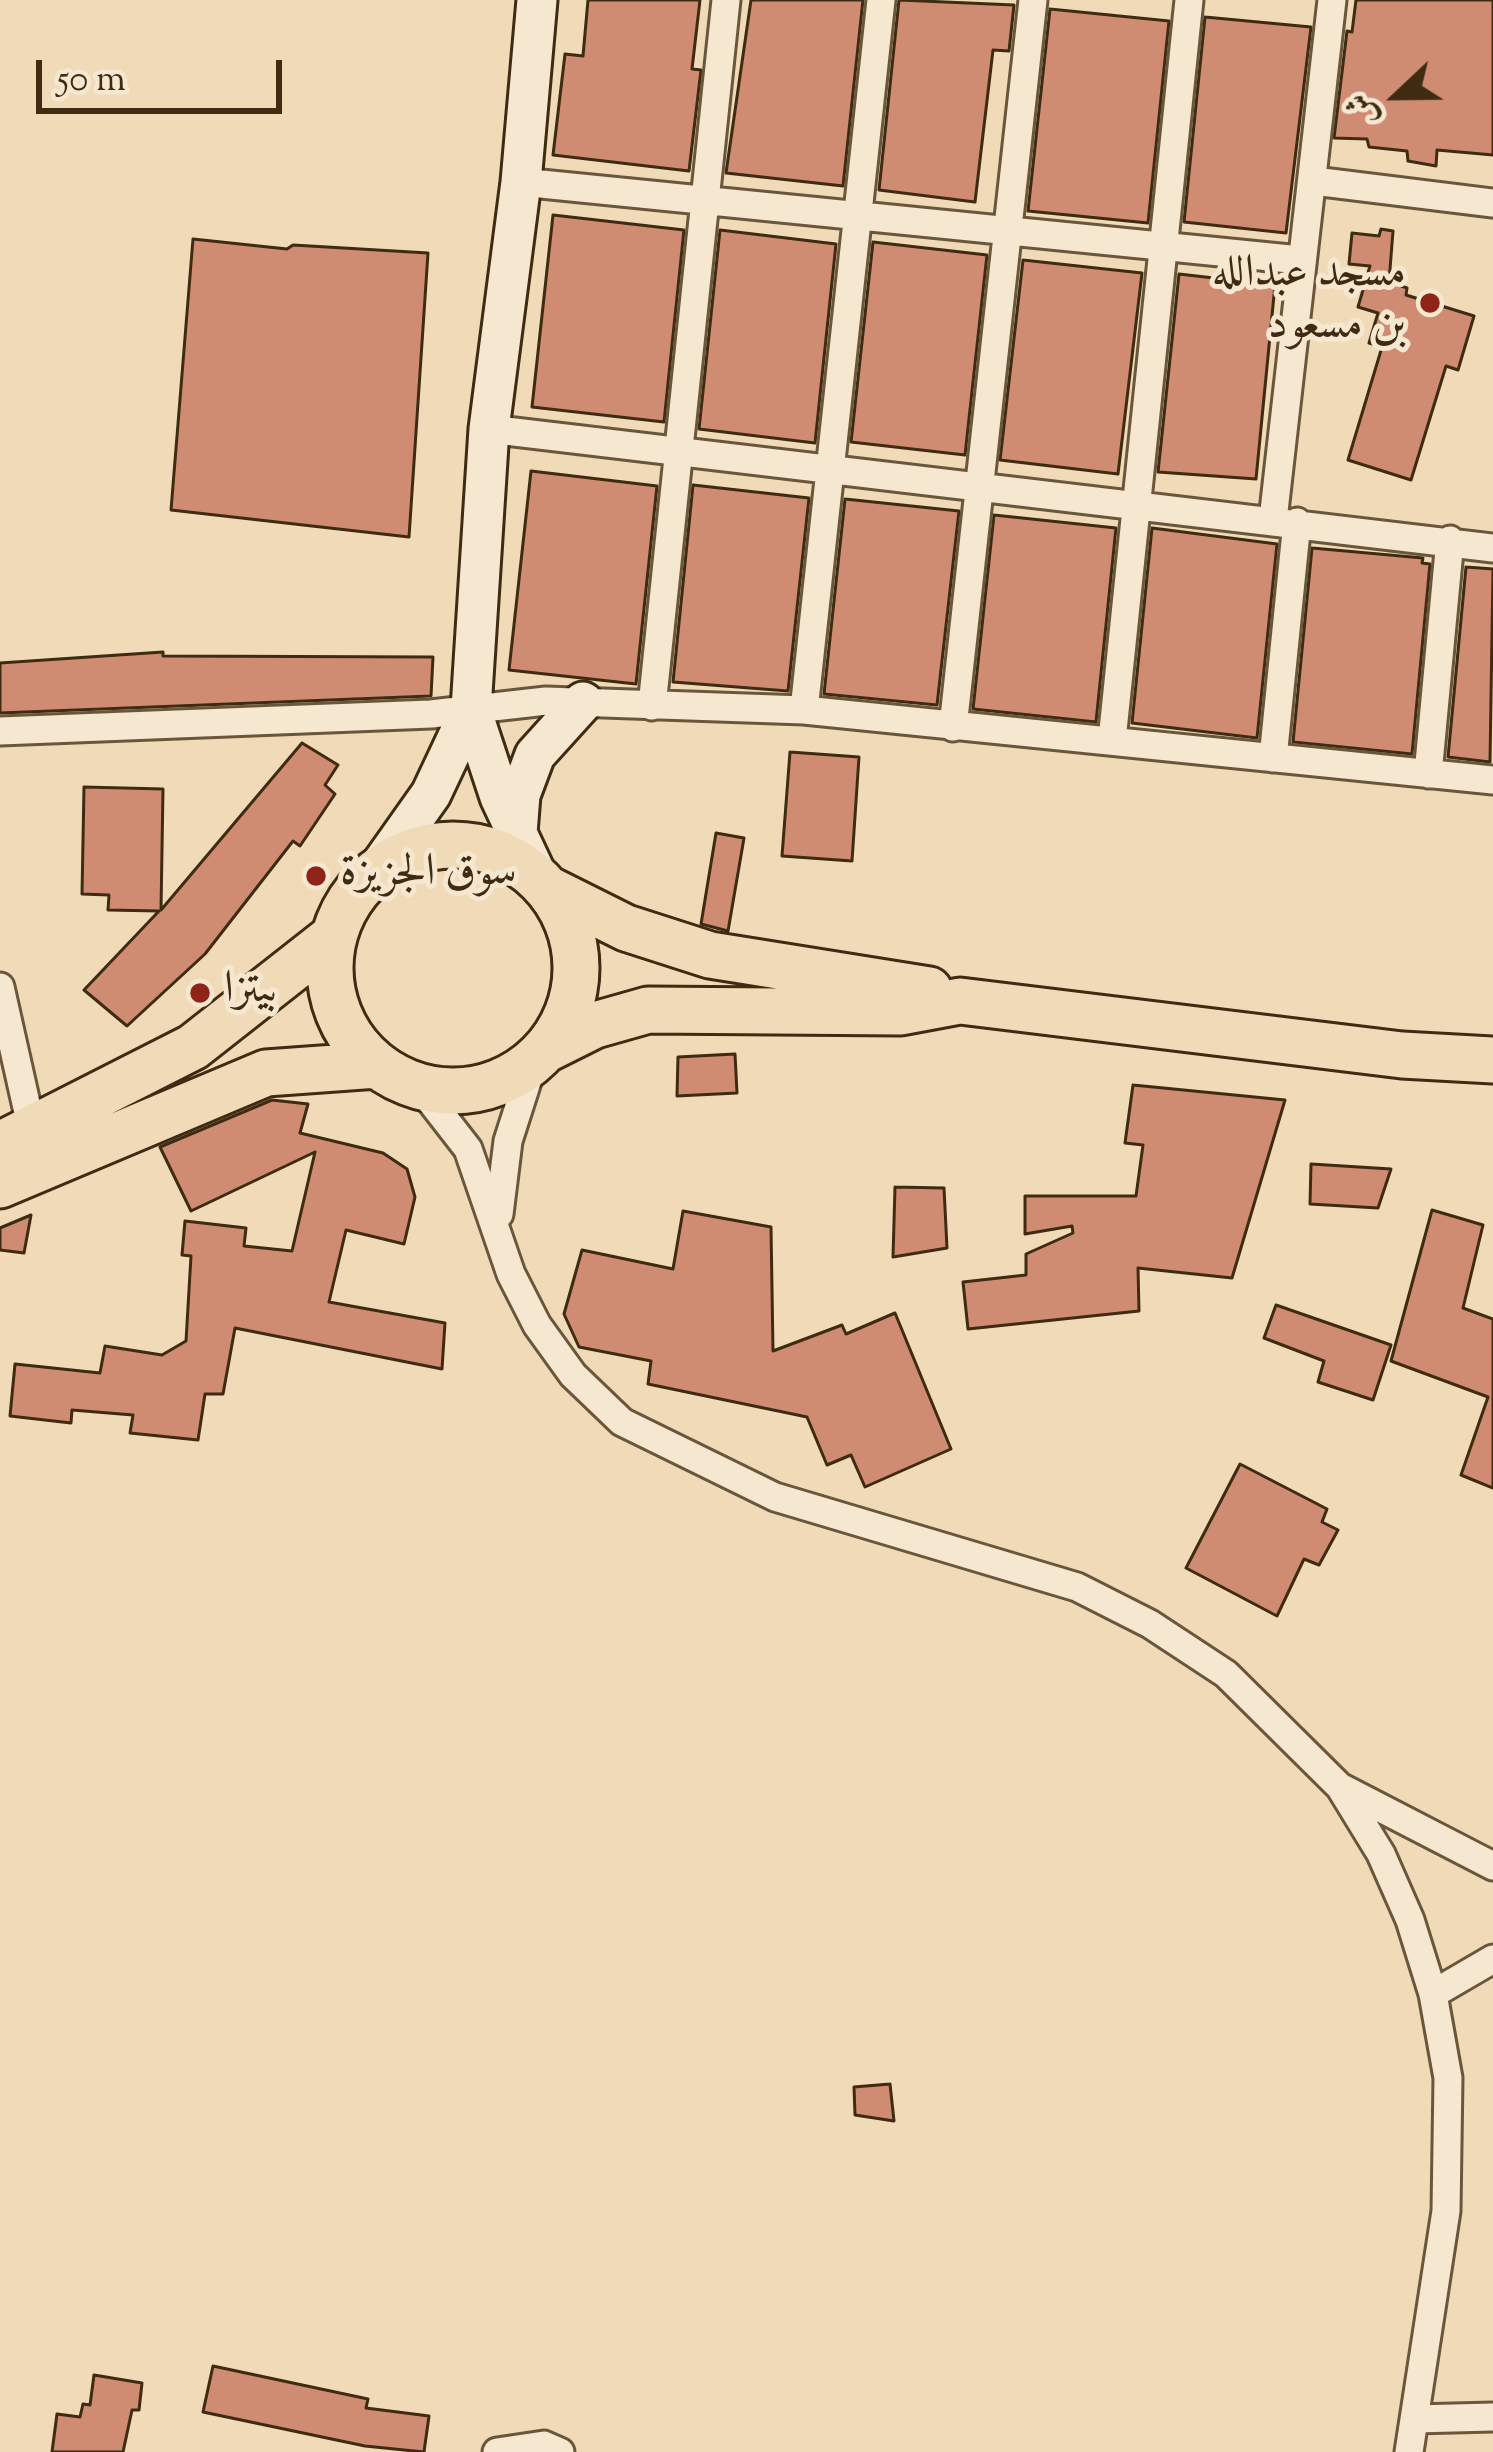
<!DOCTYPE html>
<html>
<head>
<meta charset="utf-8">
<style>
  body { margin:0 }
  #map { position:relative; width:1493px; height:2452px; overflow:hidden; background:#f0dab7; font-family:"Sorts Mill Goudy",Amiri,serif }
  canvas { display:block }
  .north { position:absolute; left:1337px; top:36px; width:120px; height:120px; -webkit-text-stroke:9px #f5e7d0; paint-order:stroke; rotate:248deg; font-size:33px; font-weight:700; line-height:48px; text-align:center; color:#3e2b12 }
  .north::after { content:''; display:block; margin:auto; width:42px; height:54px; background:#3e2b12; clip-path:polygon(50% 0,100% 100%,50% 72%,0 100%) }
  .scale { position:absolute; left:36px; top:60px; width:246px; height:54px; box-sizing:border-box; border:6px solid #3e2b12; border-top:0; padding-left:15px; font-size:36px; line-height:42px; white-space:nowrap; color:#3e2b12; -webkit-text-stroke:9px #f5e7d0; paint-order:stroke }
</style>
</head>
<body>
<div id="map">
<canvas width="1493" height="2452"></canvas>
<div class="north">ش</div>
<div class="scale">50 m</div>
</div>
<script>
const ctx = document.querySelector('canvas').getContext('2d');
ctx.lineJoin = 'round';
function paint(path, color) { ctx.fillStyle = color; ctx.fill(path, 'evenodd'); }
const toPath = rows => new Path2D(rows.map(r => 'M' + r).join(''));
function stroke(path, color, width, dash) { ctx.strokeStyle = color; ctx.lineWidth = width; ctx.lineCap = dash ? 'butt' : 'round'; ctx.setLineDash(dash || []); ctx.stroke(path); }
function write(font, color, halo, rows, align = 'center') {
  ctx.font = font + ' "Sorts Mill Goudy",Amiri,serif'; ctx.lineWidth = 10; ctx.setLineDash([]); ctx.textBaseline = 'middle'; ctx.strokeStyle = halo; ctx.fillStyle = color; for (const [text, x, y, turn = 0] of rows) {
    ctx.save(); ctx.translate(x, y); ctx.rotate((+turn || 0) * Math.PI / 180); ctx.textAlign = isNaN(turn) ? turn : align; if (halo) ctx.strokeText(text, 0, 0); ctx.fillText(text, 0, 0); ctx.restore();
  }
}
const building = toPath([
  [588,0,700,0,692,69,701,70,689,171,553,155,565,54,583,56,588,0],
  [751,0,863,0,843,186,726,173,751,0],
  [899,0,1014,5,1009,51,993,50,975,202,879,190,899,0],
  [1356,0,1493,0,1493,155,1437,150,1436,166,1408,161,1407,151,1369,147,1367,139,1334,138,1347,31,1352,32,1356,0],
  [1050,9,1169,21,1148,223,1028,211,1050,9],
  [1205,17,1311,27,1286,233,1184,222,1205,17],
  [553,215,684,230,664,422,532,407,553,215],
  [1381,229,1393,231,1389,282,1407,288,1406,295,1474,316,1458,370,1446,366,1411,480,1348,460,1382,347,1369,343,1378,313,1358,307,1370,266,1349,264,1352,233,1379,236,1381,229],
  [720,230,836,244,815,443,699,429,720,230],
  [193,239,287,249,293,245,428,253,409,537,171,510,193,239],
  [873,242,987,255,965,455,851,442,873,242],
  [1023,260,1142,273,1118,474,1000,460,1023,260],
  [1179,274,1275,285,1256,479,1158,472,1179,274],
  [531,471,657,486,636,684,509,670,531,471],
  [693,485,809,498,788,691,673,682,693,485],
  [845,499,959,511,937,705,824,694,845,499],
  [994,515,1116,528,1096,722,973,709,994,515],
  [1152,528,1277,544,1257,738,1132,723,1152,528],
  [1312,548,1423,558,1422,563,1430,564,1412,754,1293,742,1312,548],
  [1466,567,1493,569,1490,762,1448,757,1466,567],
  [163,652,163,656,433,657,431,696,0,713,0,663,163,652],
  [302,743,338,765,325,785,335,794,300,846,293,841,205,954,127,1026,84,990,159,911,108,910,109,895,82,894,84,787,163,789,161,910,302,743],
  [790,752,859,757,852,861,782,856,790,752],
  [716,833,744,838,728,931,701,924,716,833],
  [735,1054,737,1093,677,1096,678,1057,735,1054],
  [1133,1085,1285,1100,1232,1278,1138,1268,1139,1311,968,1329,963,1282,1026,1275,1026,1254,1073,1233,1072,1226,1025,1234,1025,1196,1136,1196,1143,1145,1125,1143,1133,1085],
  [272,1100,308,1104,300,1133,383,1153,407,1169,415,1197,404,1244,346,1230,329,1302,445,1323,442,1369,235,1328,223,1394,205,1394,198,1440,130,1433,133,1415,72,1410,71,1423,10,1416,15,1364,100,1373,105,1346,162,1355,186,1341,191,1256,182,1255,185,1221,246,1228,244,1246,292,1251,315,1152,191,1211,160,1147,272,1100],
  [1311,1164,1391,1169,1378,1208,1310,1204,1311,1164],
  [895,1187,944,1188,947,1248,893,1257,895,1187],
  [1432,1210,1483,1225,1463,1308,1493,1319,1493,1488,1461,1475,1488,1397,1391,1361,1432,1210],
  [683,1211,771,1227,773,1351,842,1325,846,1334,895,1313,951,1449,865,1487,851,1455,827,1465,807,1417,648,1384,651,1361,579,1347,564,1314,582,1250,673,1269,683,1211],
  [31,1215,24,1253,0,1250,0,1228,31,1215],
  [1276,1305,1391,1345,1373,1400,1318,1382,1324,1361,1264,1338,1276,1305],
  [1240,1464,1327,1509,1322,1522,1338,1530,1319,1565,1304,1559,1277,1616,1186,1568,1240,1464],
  [890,2084,894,2121,855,2115,854,2087,890,2084],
  [213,2366,368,2399,366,2408,429,2416,424,2452,365,2446,203,2412,213,2366],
  [94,2375,142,2383,139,2410,132,2410,123,2452,52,2452,57,2414,80,2417,83,2404,90,2405,94,2375]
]);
paint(building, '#d08c72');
stroke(building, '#3e2b12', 3);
const street = toPath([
  [1314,181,1493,203],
  [521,182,1300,260],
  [489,429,1493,548],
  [1273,520,1332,0],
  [652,706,726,0],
  [804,710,881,0],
  [953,727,1033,0],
  [0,731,431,714,546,701,804,710,1493,780],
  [1112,740,1189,0],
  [1273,758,1297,522],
  [1428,774,1450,540],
  [0,987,34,1139],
  [419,1086,468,1149,511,1274,537,1325,573,1375,622,1422,775,1497,1077,1587,1150,1624,1226,1674,1340,1787,1381,1854,1410,1920,1433,1994,1448,2078,1446,2211,1409,2452],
  [499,1214,508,1141,533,1063],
  [1342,1788,1493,1866],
  [1433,1994,1493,1959],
  [1414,2419,1493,2417],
  [497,2452,544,2445,560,2452]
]);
const secondary = toPath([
  [471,709,500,797,538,878],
  [517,833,520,795,535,755,583,702],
  [378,869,431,794,471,709,489,429,521,182,537,0]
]);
const primary = toPath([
  '330 968a123 123 0 1 1 246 0a123 123 0 1 1-246 0Z',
  [550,890,626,928,710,955,929,990],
  [545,1050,595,1025,648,1010,901,1012,960,1001,1402,1055,1493,1060],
  [0,1145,193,1047,333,937],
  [0,1185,266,1073,377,1065]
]);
stroke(street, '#6a573b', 33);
stroke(secondary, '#3e2b12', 45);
stroke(primary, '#3e2b12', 51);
stroke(street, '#f5e7d0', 27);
stroke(secondary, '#f5e7d0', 39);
stroke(primary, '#f0dab7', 45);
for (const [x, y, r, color] of [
  [1430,303,12,"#8f2418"],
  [316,876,12,"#8f2418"],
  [200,993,12,"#8f2418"]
]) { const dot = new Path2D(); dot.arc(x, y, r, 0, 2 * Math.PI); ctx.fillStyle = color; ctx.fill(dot); stroke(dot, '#f5e7d0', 4.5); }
write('45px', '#3e2b12', '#f5e7d0', [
  ["مسجد عبدالله",1406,277,"right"],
  ["بن مسعود",1406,329,"right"],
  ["سوق الجزيزة",340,876],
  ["بيتزا",224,993]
], 'left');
</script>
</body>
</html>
